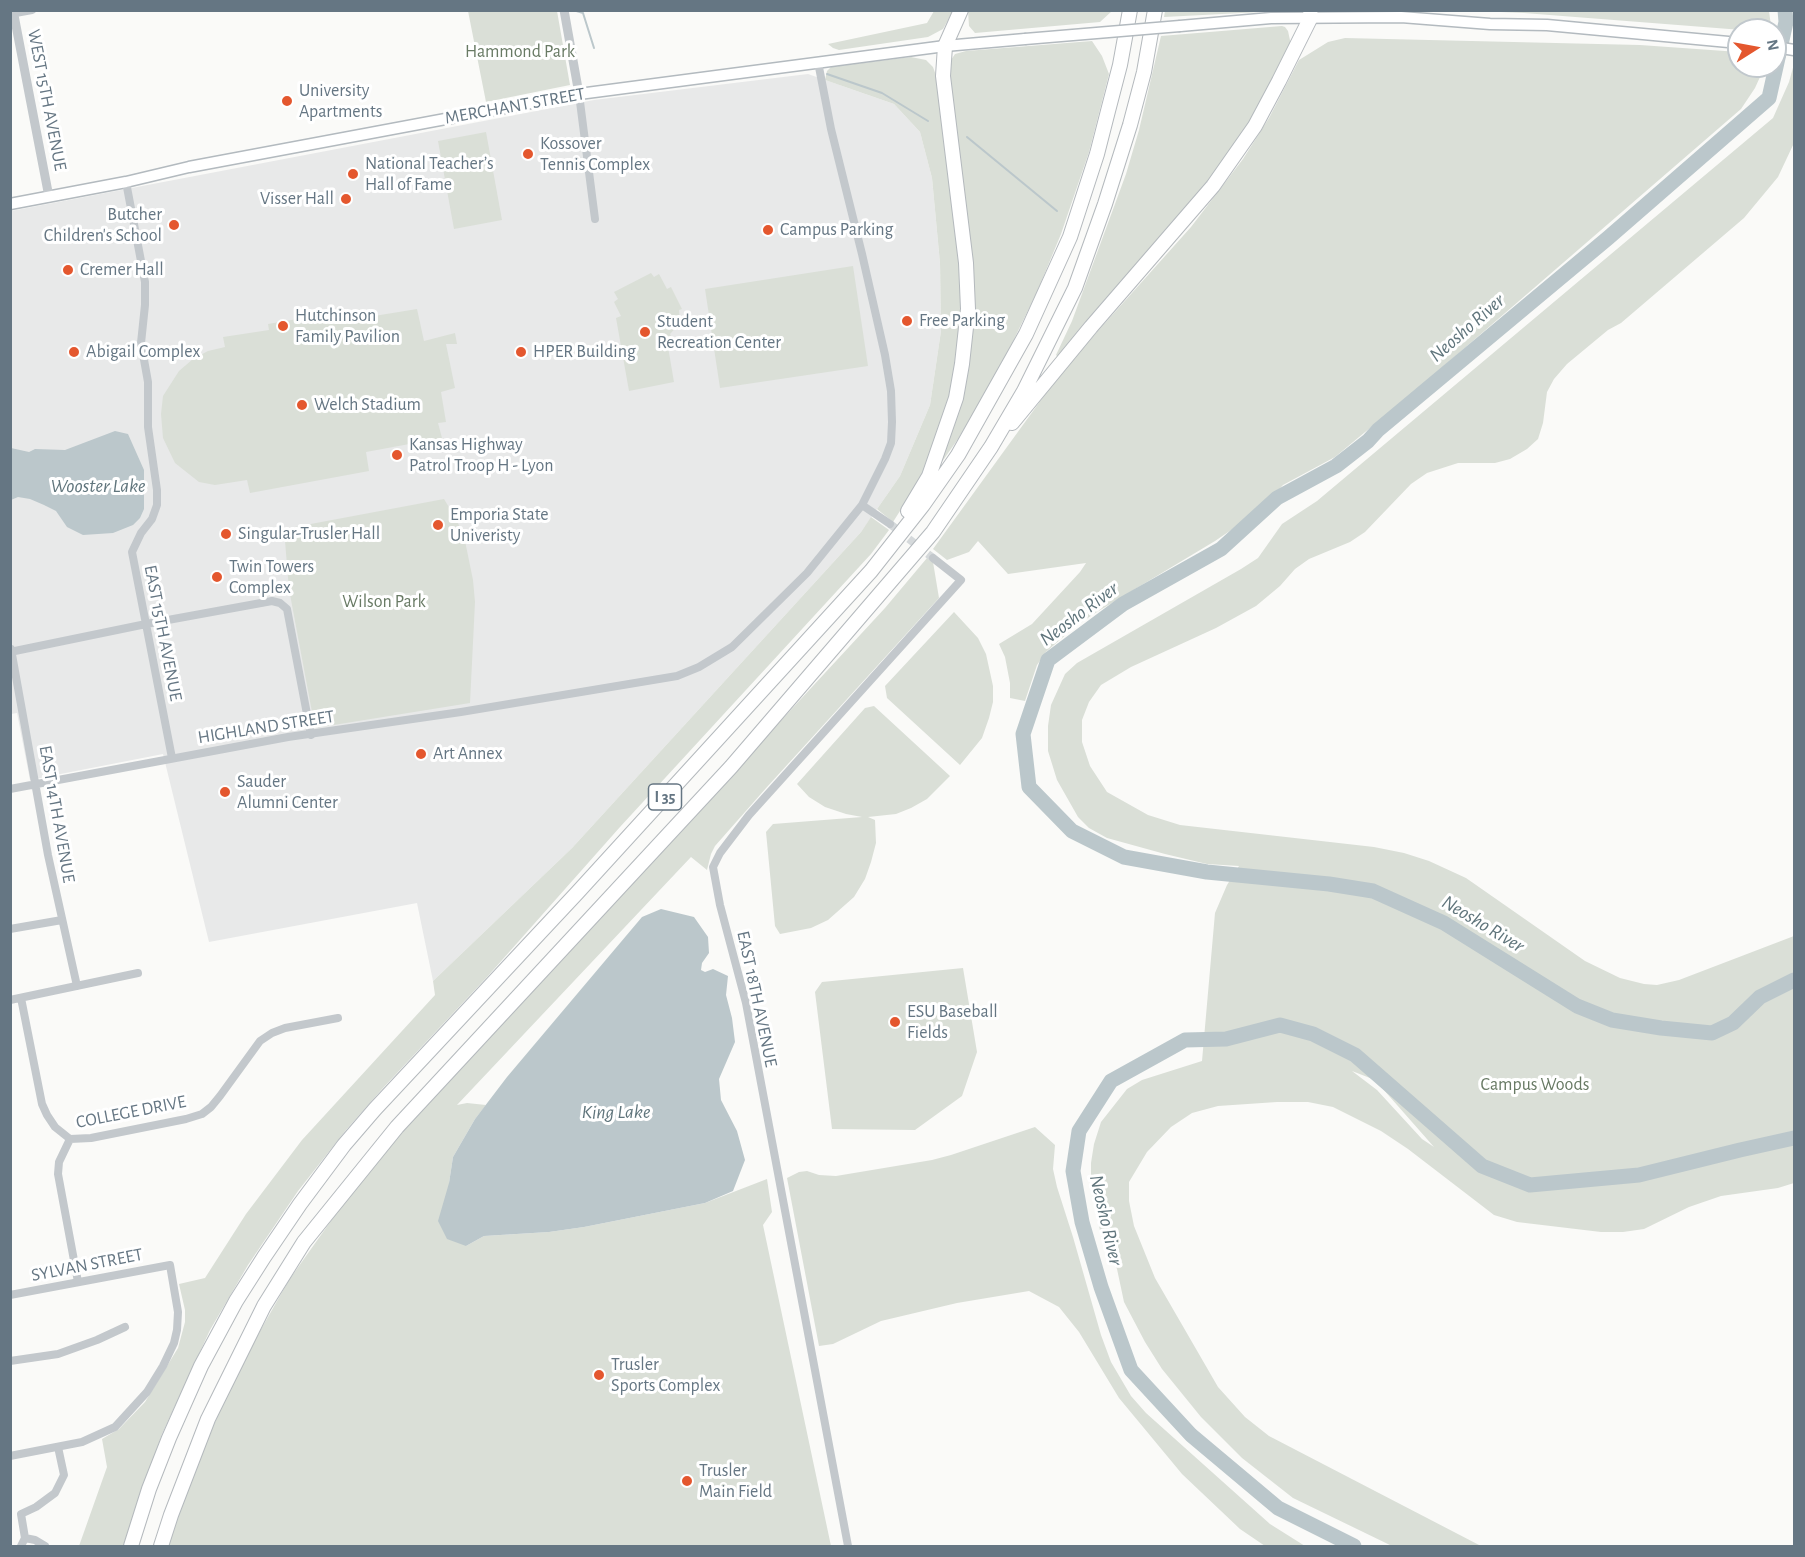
<!DOCTYPE html>
<html>
<head>
<meta charset="utf-8">
<style>
  body { margin:0 }
  #map { position:relative; width:1805px; height:1557px; overflow:hidden; background:#fafaf8; font-family:"Alegreya Sans",sans-serif }
  canvas { display:block }
  .frame { position:absolute; inset:0; border:12px solid #657683; pointer-events:none }
  .north { position:absolute; left:1727px; top:18px; width:60px; height:60px; box-sizing:border-box; background:#fff; border:2px solid #c1c8cd; border-radius:50%; rotate:79deg; font-size:16px; font-weight:700; line-height:24px; text-align:center; color:#657683 }
  .north::after { content:''; display:block; margin:auto; width:21px; height:27px; background:#e4572e; clip-path:polygon(50% 0,100% 100%,50% 72%,0 100%) }
</style>
</head>
<body>
<div id="map">
<canvas width="1805" height="1557"></canvas>
<div class="frame"></div>
<div class="north">N</div>
</div>
<script>
const ctx = document.querySelector('canvas').getContext('2d');
ctx.lineJoin = 'round';
function paint(path, color) { ctx.fillStyle = color; ctx.fill(path, 'evenodd'); }
const toPath = rows => new Path2D(rows.map(r => 'M' + r).join(''));
function stroke(path, color, width, dash) { ctx.strokeStyle = color; ctx.lineWidth = width; ctx.lineCap = dash ? 'butt' : 'round'; ctx.setLineDash(dash || []); ctx.stroke(path); }
function write(font, color, halo, rows, align = 'center') {
  ctx.font = font + ' "Alegreya Sans",sans-serif'; ctx.lineWidth = 6; ctx.setLineDash([]); ctx.textBaseline = 'middle'; ctx.strokeStyle = halo; ctx.fillStyle = color; for (const [text, x, y, turn = 0] of rows) {
    ctx.save(); ctx.translate(x, y); ctx.rotate((+turn || 0) * Math.PI / 180); ctx.textAlign = isNaN(turn) ? turn : align; if (halo) ctx.strokeText(text, 0, 0); ctx.fillText(text, 0, 0); ctx.restore();
  }
}
paint(toPath([
  [808,74,894,104,920,132,932,178,940,263,941,331,930,405,900,476,861,532,572,848,433,981,417,903,209,942,163,754,30,780,17,713,11,714,11,211,594,100]
]), '#e8e9e9');
paint(toPath([
  [468,11,557,11,570,85,486,102],
  [934,11,953,11,943,29,928,37,839,50,833,48,828,44,927,23],
  [968,11,968,10,1112,11,1100,22,975,33,969,26],
  [1165,11,1165,10,1280,11,1164,17],
  [1477,11,1769,11,1771,26,1769,30,1742,30,1524,13],
  [1282,26,1285,27,1288,31,1291,45,1267,98,1216,176,1060,359,1056,355,1072,321,1126,174,1139,130,1161,36],
  [1345,38,1640,45,1739,52,1739,66,1765,66,1755,88,1741,109,1423,384,1335,457,1283,485,1272,497,1237,526,1215,541,1092,615,1070,631,1046,652,1037,665,1025,701,1010,698,1010,683,1005,657,999,644,1032,624,1080,572,1086,563,1008,574,978,541,969,552,947,560,933,549,1049,389,1080,351,1191,227,1243,159,1269,118,1299,60,1328,42],
  [1092,41,1102,56,1109,74,1089,152,1061,234,1037,292,998,372,958,439,939,466,967,361,949,78,951,60,955,54,966,51],
  [911,57,926,60,933,67,939,84,962,268,961,330,949,402,927,464,912,492,893,522,877,509,900,476,930,405,941,331,940,263,932,178,920,132,894,104,825,80,827,71,831,67],
  [1794,64,1794,143,1778,177,1744,218,1621,323,1608,330,1567,364,1554,379,1547,392,1543,423,1538,439,1527,449,1510,459,1495,463,1458,463,1427,473,1411,484,1365,532,1350,542,1309,559,1295,569,1280,586,1256,606,1216,628,1131,667,1101,685,1089,702,1082,720,1082,742,1090,766,1107,792,1148,815,1180,825,1374,847,1404,853,1429,861,1466,878,1585,961,1620,978,1644,984,1657,985,1679,980,1794,936,1794,1183,1778,1188,1721,1196,1689,1207,1644,1229,1623,1232,1601,1232,1517,1222,1494,1215,1408,1149,1381,1131,1333,1107,1308,1102,1277,1102,1218,1106,1192,1113,1171,1127,1147,1152,1129,1182,1129,1201,1134,1226,1155,1278,1218,1387,1245,1417,1269,1436,1481,1546,1392,1546,1293,1498,1242,1458,1201,1417,1162,1369,1145,1342,1124,1302,1117,1269,1101,1235,1091,1189,1091,1163,1094,1144,1101,1122,1127,1089,1142,1080,1202,1061,1215,913,1227,885,1239,866,1207,864,1165,854,1107,838,1089,828,1078,817,1057,780,1048,751,1048,726,1051,705,1065,674,1077,663,1241,569,1258,558,1282,524,1317,501,1773,118,1789,82],
  [1352,1071,1375,1080,1434,1147,1422,1139,1377,1090],
  [486,132,502,220,454,229,438,141],
  [853,266,868,366,720,388,705,289],
  [651,273,654,277,659,274,667,289,671,287,682,309,679,310,680,323,670,334,672,338,667,341,674,382,629,391,616,318,621,316,614,302,618,299,614,292],
  [364,309,368,317,417,309,424,341,455,333,457,344,446,344,455,388,441,392,446,422,438,423,442,438,366,452,369,471,250,493,247,480,215,485,199,482,175,463,163,438,161,414,163,396,179,371,193,359,208,351,225,347,223,337,269,330,268,324,297,319,298,324,336,316,342,312],
  [444,499,456,519,464,536,473,580,475,602,470,703,315,728,289,589,284,529],
  [871,517,889,530,871,554,620,827,487,977,383,1088,346,1130,298,1191,248,1265,210,1330,162,1434,123,1546,79,1546,107,1467,102,1439,119,1429,145,1402,178,1348,185,1322,185,1310,179,1284,205,1278,246,1214,302,1140,435,995,433,981,572,848,861,532],
  [927,558,933,562,939,598,767,787,715,846,711,854,707,870,691,857,457,1105,467,1103,486,1105,475,1119,453,1157,449,1183,466,1246,484,1236,549,1232,584,1227,705,1203,767,1179,772,1212,763,1225,831,1546,168,1546,197,1461,243,1361,289,1280,355,1187,385,1149,885,608],
  [954,612,978,638,986,654,993,686,993,702,989,718,982,738,960,765,887,698,885,686],
  [874,706,950,776,927,799,911,808,896,814,868,817,875,820,876,843,871,862,865,879,854,897,828,920,811,928,780,934,775,926,766,832,773,824,862,817,846,814,825,807,809,797,797,784,865,708],
  [963,968,977,1052,962,1096,915,1130,832,1129,815,992,822,982],
  [1035,1127,1055,1145,1053,1169,1057,1187,1073,1237,1101,1335,1111,1362,1131,1396,1146,1413,1270,1524,1305,1546,1265,1546,1240,1529,1182,1474,1119,1398,1079,1332,1059,1307,1029,1291,957,1303,881,1321,833,1344,819,1346,787,1178,799,1172,807,1171,819,1175,836,1176,932,1160,951,1155]
]), '#dadfd7');
paint(toPath([
  [115,431,128,434,144,470,144,509,140,518,133,525,113,533,83,535,67,527,56,511,44,505,30,499,18,497,11,500,11,448,29,452,35,449,65,450],
  [661,909,694,917,708,937,709,953,702,963,701,970,705,972,713,969,728,976,726,995,732,1018,735,1042,719,1079,721,1100,737,1131,745,1160,733,1191,705,1203,584,1227,549,1232,484,1236,466,1246,447,1239,438,1221,449,1183,453,1157,475,1119,507,1077,642,917]
]), '#bbc7cb');
stroke(toPath([
  [573,10,583,13,594,48],
  [827,74,882,93,928,121],
  [967,137,1057,211]
]), '#bbc7cb', 2);
stroke(toPath([
  [1785,10,1786,22,1769,98,1608,238,1378,430,1368,441,1336,466,1277,498,1221,549,1123,604,1048,660,1023,734,1029,787,1072,831,1124,857,1207,872,1329,884,1373,891,1444,923,1577,1006,1612,1020,1661,1028,1712,1033,1733,1023,1760,997,1794,980],
  [1354,1546,1278,1508,1191,1435,1131,1370,1101,1287,1082,1222,1073,1171,1079,1131,1111,1081,1185,1040,1226,1039,1280,1025,1313,1034,1355,1055,1482,1166,1530,1185,1639,1175,1740,1150,1794,1138]
]), '#bbc7cb', 15);
stroke(toPath([
  [890,524,933,558]
]), '#d5d9db', 8, [8, 4]);
const secondary = toPath([
  [1180,26,1271,18,1401,17,1490,24,1547,25,1739,43],
  [1775,47,1794,50],
  [10,204,126,182,189,167,579,94,945,46,1025,39]
]);
const motorway = toPath([
  [1012,423,1091,327,1213,186,1255,126,1279,81,1311,17,1310,10],
  [908,511,929,476,956,398,962,364,968,309,966,263,943,76,945,46,961,10],
  [131,1546,149,1489,169,1438,201,1366,236,1301,264,1257,300,1204,344,1145,375,1109,577,893,871,571,923,505,958,455,1026,334,1070,237,1097,154,1108,111,1120,65,1130,10],
  [161,1546,171,1515,208,1419,264,1306,304,1242,397,1127,731,767,933,532,991,447,1024,391,1075,288,1105,204,1130,125,1144,72,1155,10]
]);
stroke(secondary, '#b3babf', 13);
stroke(motorway, '#b4b9bd', 16);
stroke(toPath([
  [10,14,32,10],
  [579,94,595,219],
  [126,182,145,282,145,305,141,343,148,382,148,427,157,490,157,505,152,519,141,533,132,552,172,758],
  [862,505,890,524],
  [11,649,48,855,77,986],
  [10,652,146,624,272,601,280,603,287,609,311,735],
  [10,789,288,737,461,712,677,676,699,667,732,647,807,573,862,505,885,459,891,443,892,422,891,391,885,355,862,254,831,129,818,62],
  [10,929,62,920],
  [21,998,42,1104,47,1115,55,1127,70,1139,59,1162,58,1174,78,1282],
  [10,1000,138,973],
  [70,1139,91,1138,186,1119,202,1114,211,1107,220,1096,260,1041,272,1033,285,1028,338,1018],
  [10,1295,170,1265,178,1312,177,1330,174,1343,163,1366,147,1392,115,1427,82,1442,10,1456],
  [10,1361,58,1354,97,1340,125,1327],
  [25,1538,35,1540,45,1546],
  [21,1546,25,1538,21,1514,36,1507,55,1493,64,1475,58,1447],
  [848,1546,746,1003,720,905,713,867,720,853,749,815,961,580,933,558]
]), '#c3c8cc', 8);
stroke(toPath([
  [13,10,49,197],
  [564,10,579,94]
]), '#c3c8cc', 9);
stroke(secondary, '#fff', 10);
stroke(motorway, '#fff', 14);
const secondaryBridge = toPath([
  [1025,39,1180,26]
]);
stroke(secondaryBridge, '#b3babf', 13, []);
stroke(secondaryBridge, '#fff', 10);
for (const [x, y, r, color] of [
  [287,101,6,"#e4572e"],
  [528,154,6,"#e4572e"],
  [353,174,6,"#e4572e"],
  [346,199,6,"#e4572e"],
  [174,225,6,"#e4572e"],
  [768,230,6,"#e4572e"],
  [68,270,6,"#e4572e"],
  [907,321,6,"#e4572e"],
  [283,326,6,"#e4572e"],
  [645,332,6,"#e4572e"],
  [74,352,6,"#e4572e"],
  [521,352,6,"#e4572e"],
  [302,405,6,"#e4572e"],
  [397,455,6,"#e4572e"],
  [438,525,6,"#e4572e"],
  [226,534,6,"#e4572e"],
  [217,577,6,"#e4572e"],
  [421,754,6,"#e4572e"],
  [225,792,6,"#e4572e"],
  [895,1022,6,"#e4572e"],
  [599,1375,6,"#e4572e"],
  [687,1481,6,"#e4572e"]
]) { const dot = new Path2D(); dot.arc(x, y, r, 0, 2 * Math.PI); ctx.fillStyle = color; ctx.fill(dot); stroke(dot, '#fff', 2); }
for (const [x, y, w] of [
  [665,797,33]
]) { const box = new Path2D(); box.roundRect(x - w / 2, y - 13, w, 26, 4.5); ctx.fillStyle = '#fff'; ctx.fill(box); stroke(box, '#657683', 1.5); }
write('bold 16px', '#657683', null, [
  ["I 35",665,797]
]);
write('18px', '#687a64', '#fff', [
  ["Hammond Park",520,52],
  ["Wilson Park",384,602],
  ["Campus Woods",1535,1085]
]);
write('18px', '#657683', '#fff', [
  ["University",299,91],
  ["Apartments",299,112],
  ["Kossover",540,144],
  ["Tennis Complex",540,165],
  ["National Teacher’s",365,164],
  ["Hall of Fame",365,185],
  ["Visser Hall",334,199,"right"],
  ["Butcher",162,215,"right"],
  ["Children's School",162,236,"right"],
  ["Campus Parking",780,230],
  ["Cremer Hall",80,270],
  ["Hutchinson",295,316],
  ["Family Pavilion",295,337],
  ["Free Parking",919,321],
  ["Student",657,322],
  ["Recreation Center",657,343],
  ["Abigail Complex",86,352],
  ["HPER Building",533,352],
  ["Welch Stadium",314,405],
  ["Kansas Highway",409,445],
  ["Patrol Troop H - Lyon",409,466],
  ["Emporia State",450,515],
  ["Univeristy",450,536],
  ["Singular-Trusler Hall",238,534],
  ["Twin Towers",229,567],
  ["Complex",229,588],
  ["Art Annex",433,754],
  ["Sauder",237,782],
  ["Alumni Center",237,803],
  ["ESU Baseball",907,1012],
  ["Fields",907,1033],
  ["Trusler",611,1365],
  ["Sports Complex",611,1386],
  ["Trusler",699,1471],
  ["Main Field",699,1492]
], 'left');
write('18px', '#657683', '#fff', [
  ["WEST 15TH AVENUE",47,100,79],
  ["MERCHANT STREET",515,106,-10],
  ["EAST 15TH AVENUE",163,633,79],
  ["HIGHLAND STREET",266,727,-9],
  ["EAST 14TH AVENUE",57,814,80],
  ["EAST 18TH AVENUE",757,999,78],
  ["COLLEGE DRIVE",131,1112,-11],
  ["SYLVAN STREET",87,1265,-11]
]);
write('italic 20px', '#60757c', '#fff', [
  ["Neosho River",1467,328,-41],
  ["Wooster Lake",98,486],
  ["Neosho River",1079,614,-37],
  ["Neosho River",1483,924,31],
  ["King Lake",616,1112],
  ["Neosho River",1106,1220,77]
]);
</script>
</body>
</html>
